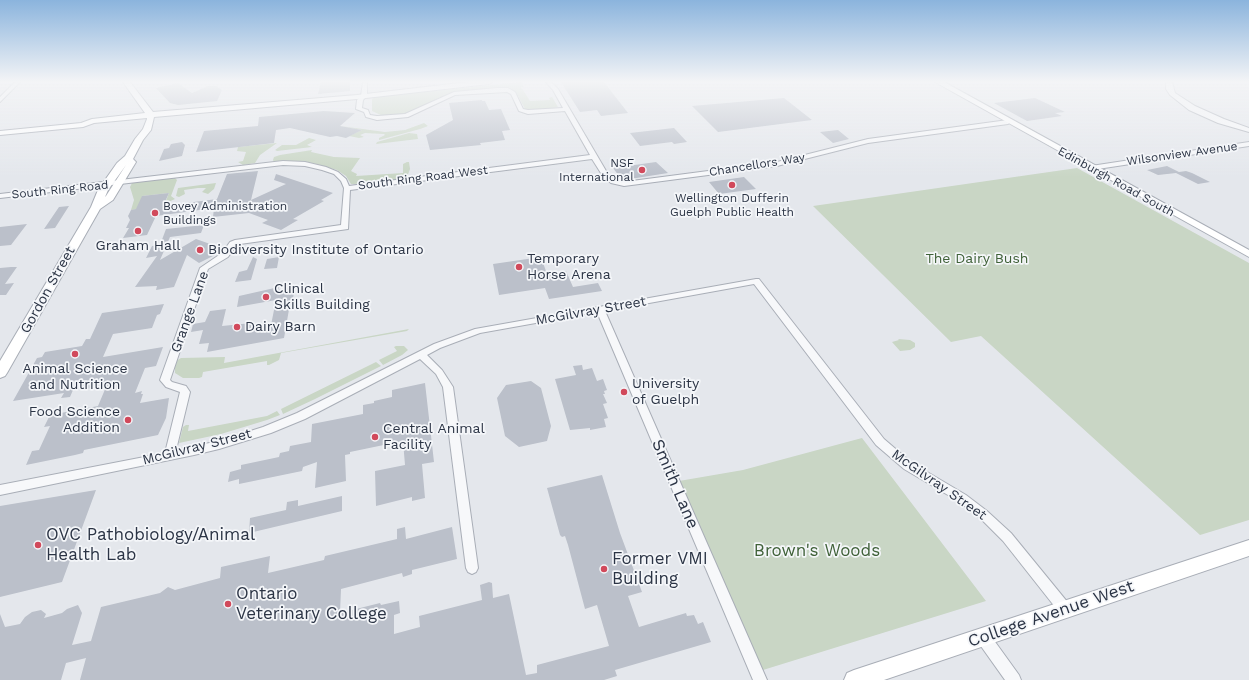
<!DOCTYPE html>
<html>
<head>
<meta charset="utf-8">
<style>
  body { margin:0 }
  canvas { display:block; background:#e4e7ec }
</style>
</head>
<body>
<canvas width="1249" height="680"></canvas>
<script>
const ctx = document.querySelector('canvas').getContext('2d');
ctx.lineJoin = 'round';
function paint(path, color) { ctx.fillStyle = color; ctx.fill(path, 'evenodd'); }
const toPath = rows => new Path2D(rows.map(r => 'M' + r).join(''));
function stroke(path, color, width, dash) { ctx.strokeStyle = color; ctx.lineWidth = width; ctx.lineCap = dash ? 'butt' : 'round'; ctx.setLineDash(dash || []); ctx.stroke(path); }
function write(font, color, halo, rows, align = 'center') {
  ctx.font = font + ' "Work Sans",sans-serif'; ctx.lineWidth = 3.5; ctx.setLineDash([]); ctx.textBaseline = 'middle'; ctx.strokeStyle = halo; ctx.fillStyle = color; for (const [text, x, y, turn = 0] of rows) {
    ctx.save(); ctx.translate(x, y); ctx.rotate((+turn || 0) * Math.PI / 180); ctx.textAlign = isNaN(turn) ? turn : align; if (halo) ctx.strokeText(text, 0, 0); ctx.fillText(text, 0, 0); ctx.restore();
  }
}
paint(toPath([
  [521,82,524,87,521,87,530,101,550,100,549,98,552,97,558,107,530,111,525,109,516,92,504,88,446,95,407,113,400,115,383,116,372,111,372,99,375,97],
  [424,123,428,126,420,129,379,140,379,138,385,135,384,134,365,133,360,135,364,137,359,138,349,136,362,130,340,126,385,132,405,130],
  [409,133,417,134,418,139,376,144,377,142],
  [309,138,316,140,307,145,312,147,277,151,275,150,282,145,296,145],
  [277,143,260,155,255,163,243,165,238,162,243,161,246,152,237,151,238,147],
  [312,150,311,152,334,157,360,158,351,171,357,174,356,176,403,173,403,164,407,162,409,162,410,169,407,177,402,179,354,184,351,184,346,176,337,170,323,166,308,162,274,162,273,160,274,157,280,155],
  [1077,168,1249,263,1249,520,1200,535,981,336,951,342,813,206],
  [175,178,177,180,171,196,175,199,162,205,153,204,165,203,169,193,142,196,147,208,131,210,134,200,130,187,132,183],
  [216,183,214,189,208,194,202,192,206,188,198,188,184,190,185,194,179,197,176,196,178,188],
  [409,329,407,331,281,353,279,360,269,365,267,365,267,361,203,372,202,377,199,378,183,378,175,373,175,365,176,361,181,358,225,357,224,363],
  [898,339,910,340,915,343,915,347,910,350,900,351,892,342,899,340],
  [396,346,404,346,408,350,402,355,383,365,379,360,397,351,394,347],
  [376,362,381,366,315,399,283,414,281,409],
  [277,411,280,415,267,420,221,434,179,443,183,427,186,425,189,425,188,431,267,416],
  [862,438,986,601,763,670,679,481,743,470]
]), '#c9d6c5');
paint(toPath([
  [321,82,350,82,350,91,318,94],
  [561,82,604,82,628,113,601,116,597,110,580,112],
  [178,83,192,93,208,86,216,86,222,90,217,101,178,105,170,103,156,88],
  [784,98,812,120,718,132,692,106],
  [1035,98,1065,112,1055,113,1062,116,1027,121,994,103],
  [482,100,482,101,485,101,489,110,501,109,510,130,502,131,505,140,480,143,481,145,430,150,426,135,453,120,449,103],
  [324,111,355,113,340,126,362,130,346,138,337,136,330,137,290,128,276,130,274,143,196,152,204,131,258,126,259,117],
  [674,128,687,142,674,144,672,142,640,146,630,133],
  [838,130,849,139,833,143,820,132],
  [182,142,185,145,182,156,159,161,164,149,169,148,171,144],
  [656,162,668,173,630,179,619,176,613,168],
  [1167,166,1179,172,1186,171,1192,173,1210,182,1198,184,1176,173,1158,175,1147,170],
  [258,171,251,200,286,184,274,180,276,174,333,193,321,200,324,201,293,219,298,220,281,230,262,223,268,220,249,213,213,217,214,208,156,216,147,235,123,238,129,228,126,228,130,220,128,216,131,210,136,209,142,196,169,193,163,206,217,199,227,174],
  [744,177,756,189,719,194,709,182],
  [69,206,55,228,44,229,59,207],
  [27,224,11,245,0,246,0,227],
  [204,225,201,233,170,237,160,260,196,239,213,245,222,250,221,252,199,263,187,255,174,287,156,290,157,286,135,287,157,256,146,258,152,246,160,245,166,229],
  [253,257,257,259,251,280,235,282,239,272,247,270],
  [279,257,277,268,264,269,267,259],
  [541,257,547,274,566,271,573,287,598,283,602,291,549,299,545,288,499,295,493,264],
  [11,267,17,267,5,284,14,283,6,295,0,295,0,268],
  [279,287,278,290,295,287,293,298,291,298,284,338,207,352,209,343,199,344,203,330,191,332,193,324,205,322,210,311,226,309,222,326,252,323,251,329,271,325,276,300,237,307,239,296],
  [164,304,160,314,157,315,152,328,113,334,103,357,163,347,156,366,145,368,135,393,142,391,141,394,143,394,140,403,169,398,166,418,158,435,84,450,83,453,75,455,26,465,32,451,39,450,50,426,44,427,50,415,98,406,106,387,73,390,70,397,61,398,64,393,13,401,37,358,42,357,45,352,82,346,86,339,90,339,102,313],
  [582,365,583,370,592,368,597,381,603,379,607,390,604,391,605,394,603,394,607,403,603,404,608,418,604,419,606,427,590,430,590,428,570,430,555,379,576,375,573,366],
  [531,381,541,388,551,426,547,441,519,447,505,436,497,398,506,385],
  [425,383,434,462,422,464,425,498,412,501,412,497,376,506,375,471,405,465,403,441,350,452,350,454,345,455,346,481,315,488,317,462,303,467,302,471,239,484,239,479,228,482,230,472,241,469,241,465,279,457,280,453,289,451,290,446,311,442,312,424,363,414,363,405,374,403,374,401,392,397,392,390],
  [602,475,620,533,642,592,628,596,639,627,686,613,687,616,694,615,698,624,703,622,711,642,615,670,617,676,604,680,80,680,86,658,66,663,61,680,0,680,0,614,5,627,20,624,25,617,32,612,41,610,46,614,44,618,62,613,67,609,78,605,82,613,72,645,91,641,101,607,160,593,168,587,175,590,220,578,221,567,270,556,268,573,324,560,325,556,397,539,397,529,405,527,406,539,452,527,457,559,412,570,412,574,403,577,402,573,341,589,340,613,380,603,381,605,399,601,400,613,394,615,394,634,420,627,419,616,482,600,480,585,489,582,492,583,493,598,509,594,526,675,537,673,537,665,609,646,597,605,585,609,568,545,565,536,562,537,560,535,547,488],
  [96,490,62,582,0,597,0,506],
  [342,496,342,511,249,533,250,518,286,510,287,502,298,500,298,506]
]), '#bbc0ca');
const minor = toPath([
  [15,82,20,82,0,102,0,97,15,82],
  [363,82,367,82,367,96,363,100,362,108,368,110,370,115,377,116,405,114,454,92,497,88,508,88,515,92,523,109,528,110,563,108,553,90,546,82,551,82,558,89,609,176,615,180,624,182,777,162,868,139,1008,120,1011,122,1008,124,868,143,777,166,624,186,611,183,604,178,592,159,350,190,348,229,240,244,236,246,228,257,208,269,170,380,172,382,186,386,190,392,176,450,219,441,263,427,297,413,434,344,475,329,756,279,759,279,884,439,912,463,966,495,987,511,1011,533,1069,604,1071,608,1069,612,1064,614,1059,612,1003,541,979,517,958,501,904,469,876,445,754,284,605,311,767,680,753,680,597,312,480,333,440,348,427,355,442,370,453,387,478,568,476,572,472,574,468,572,466,568,443,387,436,374,420,359,305,419,271,433,219,449,194,455,0,495,0,485,165,453,180,392,166,387,160,380,200,268,222,253,230,242,235,240,341,225,344,188,341,181,334,174,322,170,305,166,283,165,0,198,0,194,283,161,305,162,326,167,338,172,346,179,349,186,590,155,565,111,528,114,519,111,511,94,507,92,455,95,408,117,377,120,366,117,364,112,356,109,357,100,361,96,363,82],
  [1249,142,1249,146,1091,170,1088,168,1091,166,1249,142],
  [983,630,988,632,1019,675,1021,680,1005,680,978,642,976,637,978,632,983,630]
]);
const tertiary = toPath([
  [1166,82,1172,82,1175,93,1195,106,1224,119,1249,128,1249,132,1218,123,1189,110,1170,95,1166,89,1166,82]
]);
const secondary = toPath([
  [123,82,130,82,153,112,357,95,468,82,492,82,489,84,357,99,154,117,151,130,143,140,133,159,136,162,113,200,100,209,7,373,5,376,0,378,0,361,91,207,98,190,117,163,125,156,135,139,143,129,147,119,147,118,94,123,83,127,0,135,0,131,81,123,92,119,145,113,123,82],
  [126,165,106,196,105,197,108,190,126,165],
  [935,82,944,82,1249,250,1249,257,935,82],
  [1249,540,1249,556,884,680,844,680,847,673,854,670,1249,540]
]);
stroke(minor, '#a9aeb7', 2);
stroke(tertiary, '#a9aeb7', 2);
stroke(secondary, '#a9aeb7', 2);
paint(minor, '#f7f8fa');
paint(tertiary, '#f7f8fa');
paint(secondary, '#fff');
const sky = ctx.createLinearGradient(0, 0, 0, 177);
sky.addColorStop(0, '#8bb4dd');
sky.addColorStop(0.46, '#f3f4f6');
sky.addColorStop(1, '#f3f4f600');
ctx.fillStyle = sky;
ctx.fillRect(0, 0, 1249, 177);
for (const [x, y, r, color] of [
  [642,170,4,"#d1495b"],
  [732,185,4,"#d1495b"],
  [155,213,4,"#d1495b"],
  [138,231,4,"#d1495b"],
  [200,250,4,"#d1495b"],
  [519,267,4,"#d1495b"],
  [266,297,4,"#d1495b"],
  [237,327,4,"#d1495b"],
  [75,354,4,"#d1495b"],
  [624,392,4,"#d1495b"],
  [128,420,4,"#d1495b"],
  [375,437,4,"#d1495b"],
  [38,545,4,"#d1495b"],
  [604,569,4,"#d1495b"],
  [228,604,4,"#d1495b"]
]) { const dot = new Path2D(); dot.arc(x, y, r, 0, 2 * Math.PI); ctx.fillStyle = color; ctx.fill(dot); stroke(dot, '#f4f6f9', 1.5); }
write('12px', '#2b3445', '#f4f6f9', [
  ["Wilsonview Avenue",1182,154,-8],
  ["Chancellors Way",757,165,-9],
  ["South Ring Road West",423,178,-7],
  ["Edinburgh Road South",1116,182,29],
  ["South Ring Road",60,190,-6]
]);
write('12px', '#2b3445', '#f4f6f9', [
  ["NSF",634,163],
  ["International",634,177],
  ["Wellington Dufferin",732,198,"center"],
  ["Guelph Public Health",732,212,"center"],
  ["Bovey Administration",163,206,"left"],
  ["Buildings",163,220,"left"]
], 'right');
write('14px', '#2b3445', '#f4f6f9', [
  ["Graham Hall",138,246,"center"],
  ["Biodiversity Institute of Ontario",208,250],
  ["Temporary",527,259],
  ["Horse Arena",527,275],
  ["Clinical",274,289],
  ["Skills Building",274,305],
  ["Dairy Barn",245,327],
  ["Animal Science",75,369,"center"],
  ["and Nutrition",75,385,"center"],
  ["University",632,384],
  ["of Guelph",632,400],
  ["Food Science",120,412,"right"],
  ["Addition",120,428,"right"],
  ["Central Animal",383,429],
  ["Facility",383,445]
], 'left');
write('14px', '#3f6138', '#f4f6f9', [
  ["The Dairy Bush",977,259]
]);
write('14px', '#2b3445', '#f4f6f9', [
  ["Gordon Street",48,290,-61],
  ["McGilvray Street",591,311,-10],
  ["Grange Lane",190,312,-70],
  ["McGilvray Street",197,447,-14],
  ["McGilvray Street",939,485,35]
]);
write('17px', '#2b3445', '#f4f6f9', [
  ["Smith Lane",675,484,67],
  ["College Avenue West",1051,614,-19]
]);
write('17px', '#2b3445', '#f4f6f9', [
  ["OVC Pathobiology/Animal",46,535],
  ["Health Lab",46,555],
  ["Former VMI",612,559],
  ["Building",612,579],
  ["Ontario",236,594],
  ["Veterinary College",236,614]
], 'left');
write('17px', '#3f6138', '#f4f6f9', [
  ["Brown's Woods",817,551]
]);
</script>
</body>
</html>
